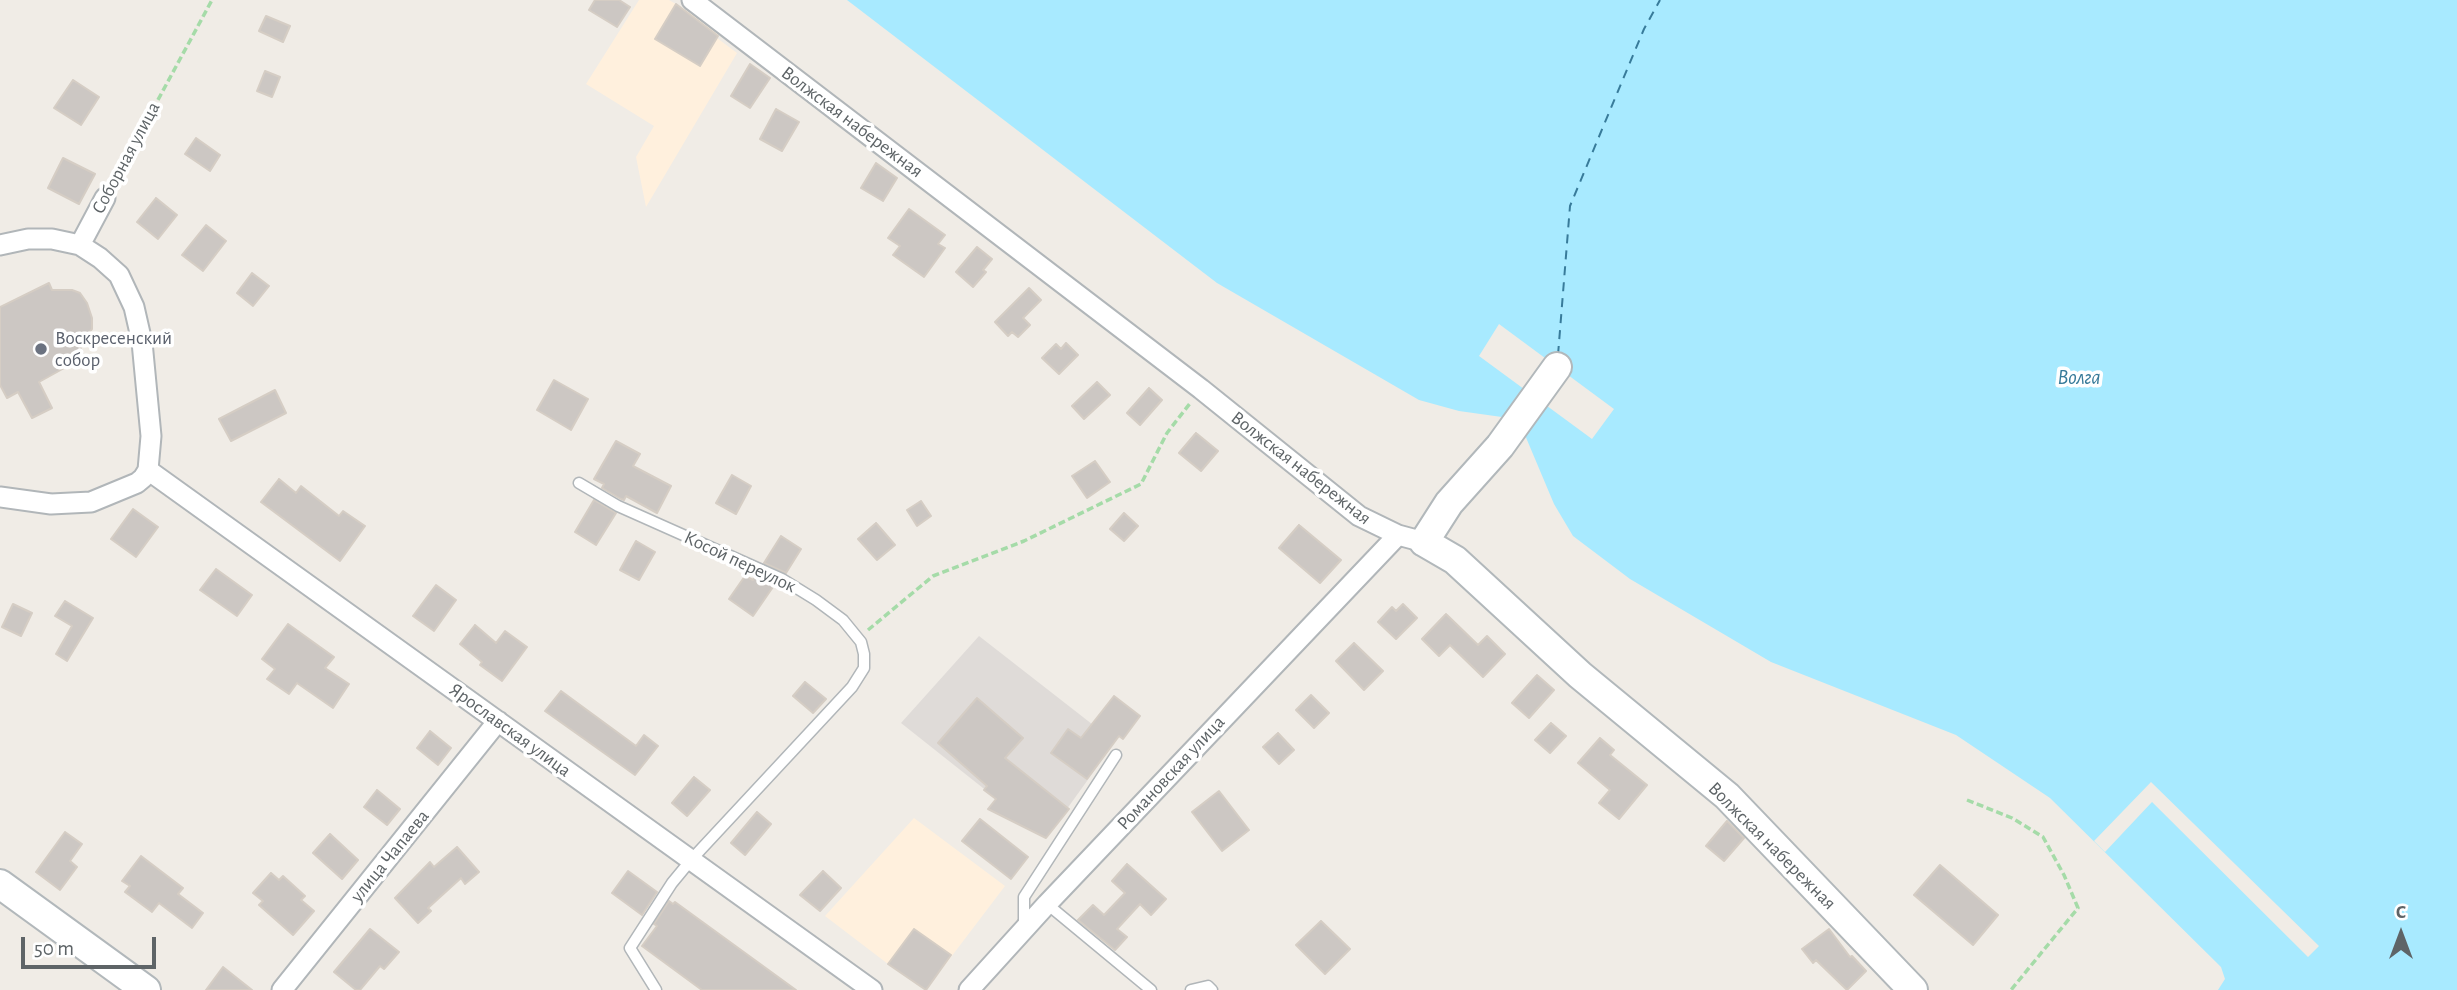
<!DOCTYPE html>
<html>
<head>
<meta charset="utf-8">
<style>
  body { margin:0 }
  #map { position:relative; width:2457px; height:990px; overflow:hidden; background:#f0ece6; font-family:"Alegreya Sans",sans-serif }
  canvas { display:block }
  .north { position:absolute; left:2366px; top:899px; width:70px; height:70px; -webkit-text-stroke:5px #fff; paint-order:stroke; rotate:0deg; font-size:19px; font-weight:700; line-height:28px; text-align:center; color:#5e6467 }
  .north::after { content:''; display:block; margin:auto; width:24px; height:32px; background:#5e6467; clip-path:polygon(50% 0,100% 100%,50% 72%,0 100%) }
  .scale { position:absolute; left:21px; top:937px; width:135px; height:32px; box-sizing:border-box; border:4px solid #5e6467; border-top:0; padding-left:9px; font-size:21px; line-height:24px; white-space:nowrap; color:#5e6467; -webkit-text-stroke:5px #fff; paint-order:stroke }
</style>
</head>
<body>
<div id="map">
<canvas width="2457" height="990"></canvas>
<div class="north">С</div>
<div class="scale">50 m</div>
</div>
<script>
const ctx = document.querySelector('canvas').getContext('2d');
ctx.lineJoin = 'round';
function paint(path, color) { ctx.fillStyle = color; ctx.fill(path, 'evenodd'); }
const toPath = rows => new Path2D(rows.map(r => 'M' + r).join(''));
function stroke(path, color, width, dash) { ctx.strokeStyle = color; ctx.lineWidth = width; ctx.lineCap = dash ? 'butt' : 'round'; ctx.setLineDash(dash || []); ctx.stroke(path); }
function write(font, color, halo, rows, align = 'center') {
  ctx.font = font + ' "Alegreya Sans",sans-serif'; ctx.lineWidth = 7; ctx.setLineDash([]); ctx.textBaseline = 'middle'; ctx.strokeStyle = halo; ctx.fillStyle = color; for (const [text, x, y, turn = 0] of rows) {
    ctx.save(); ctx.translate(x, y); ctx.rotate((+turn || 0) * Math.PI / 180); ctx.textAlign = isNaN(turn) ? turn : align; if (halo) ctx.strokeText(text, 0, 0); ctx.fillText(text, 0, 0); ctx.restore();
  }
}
paint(toPath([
  [639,0,669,0,721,31,717,38,737,53,646,207,636,157,654,126,586,84],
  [914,818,1005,886,926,990,888,964,825,916]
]), '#fff0dd');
paint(toPath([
  [979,636,1115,742,1046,838,901,723]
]), '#dfdbd8');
paint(toPath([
  [847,0,2457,0,2457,990,2218,990,2225,979,2221,967,2050,798,1956,735,1771,662,1630,579,1573,536,1554,504,1522,428,1509,418,1459,411,1419,400,1217,283]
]), '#a8eaff');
paint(toPath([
  [1499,324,1614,409,1592,439,1479,356],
  [2151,782,2319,946,2308,957,2152,802,2105,852,2094,841]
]), '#f0ece6');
stroke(toPath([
  [1558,355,1570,206,1644,29,1660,0]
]), '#387b9a', 2, [9, 7]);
const building = toPath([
  [595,0,619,0,630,7,617,27,589,10,595,0],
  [676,4,718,36,700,66,655,39,676,4],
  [266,16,290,26,283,42,259,31,266,16],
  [750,64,770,78,750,108,731,96,750,64],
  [265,71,280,77,272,97,257,91,265,71],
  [73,80,99,97,81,125,54,108,73,80],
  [776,109,799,122,782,151,760,139,776,109],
  [196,138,220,155,210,171,185,154,196,138],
  [63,158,95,174,79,204,48,188,63,158],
  [876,163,897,178,883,201,861,188,876,163],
  [156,198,177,215,158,239,137,222,156,198],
  [909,209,945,235,938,244,945,248,924,277,893,255,900,246,888,238,909,209],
  [206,225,226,241,203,271,182,255,206,225],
  [977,247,992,259,983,270,986,272,973,287,956,272,977,247],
  [252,273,269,286,253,306,237,293,252,273],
  [49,283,52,290,72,290,80,293,87,303,92,318,92,329,79,344,84,357,39,382,52,408,32,418,18,392,7,398,0,385,0,307,49,283],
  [1029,288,1041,300,1023,318,1030,325,1018,337,1012,332,1008,336,995,322,1029,288],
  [1066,343,1078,355,1059,374,1042,358,1056,344,1061,349,1066,343],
  [554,380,588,399,571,430,537,410,554,380],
  [1097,382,1110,395,1084,419,1072,406,1097,382],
  [1149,388,1162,400,1140,425,1127,413,1149,388],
  [275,390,286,413,231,441,219,419,275,390],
  [1196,433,1218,451,1201,471,1179,453,1196,433],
  [616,441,640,454,633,466,671,486,657,513,626,496,624,500,621,499,602,488,604,484,594,479,616,441],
  [1095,461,1110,482,1087,498,1072,476,1095,461],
  [732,475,751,486,736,514,716,503,732,475],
  [279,479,296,493,301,486,339,516,343,511,365,526,340,561,261,502,279,479],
  [594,500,616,513,596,545,575,532,594,500],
  [921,501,931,516,917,526,907,510,921,501],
  [133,509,158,527,136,557,111,539,133,509],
  [1124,513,1138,526,1124,541,1110,529,1124,513],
  [876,523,895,545,877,560,858,539,876,523],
  [1299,525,1341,560,1320,583,1279,548,1299,525],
  [781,536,801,549,786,573,764,563,781,536],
  [636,541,655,552,639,580,620,570,636,541],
  [216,569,252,595,237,616,200,590,216,569],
  [756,575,775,584,753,616,729,599,745,576,753,580,756,575],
  [436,585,456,600,434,631,413,616,436,585],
  [65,601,93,618,67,661,56,654,72,626,55,616,65,601],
  [13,604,32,613,21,636,2,627,13,604],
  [1403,604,1417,618,1396,639,1378,622,1392,607,1396,611,1403,604],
  [1446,614,1478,645,1487,636,1505,654,1483,677,1450,645,1439,656,1422,639,1446,614],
  [288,624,334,657,325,668,349,684,333,708,297,683,289,694,267,679,275,669,262,659,288,624],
  [475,625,496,643,505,631,527,647,502,681,480,665,482,662,460,644,475,625],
  [1354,643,1383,671,1364,690,1336,661,1354,643],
  [1537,675,1554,690,1529,718,1512,703,1537,675],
  [805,682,826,699,813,713,793,696,805,682],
  [561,691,636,746,644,735,658,746,635,775,545,711,561,691],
  [1311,695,1329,713,1314,728,1296,710,1311,695],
  [1114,696,1140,716,1123,739,1119,736,1087,779,1051,753,1068,729,1081,738,1114,696],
  [977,698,1023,738,1005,758,1069,809,1046,838,988,809,996,799,984,790,987,786,938,743,977,698],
  [1551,723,1566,736,1550,753,1535,740,1551,723],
  [430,731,451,748,438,765,417,748,430,731],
  [1278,733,1294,750,1279,764,1263,747,1278,733],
  [1600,738,1614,750,1610,755,1647,785,1619,819,1599,803,1610,790,1578,763,1600,738],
  [694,777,710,790,687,816,672,803,694,777],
  [377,790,400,809,387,825,364,807,377,790],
  [1219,791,1249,830,1222,851,1192,812,1219,791],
  [757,812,771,824,745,855,731,843,757,812],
  [980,819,1028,857,1011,879,962,841,980,819],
  [1727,821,1744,838,1724,861,1706,846,1727,821],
  [65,832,82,844,70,861,77,867,60,890,36,872,65,832],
  [330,834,358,860,342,879,313,853,330,834],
  [457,847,479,872,465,884,461,878,428,908,431,911,418,923,395,898,430,862,434,867,457,847],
  [141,856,183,888,178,894,203,913,192,928,159,903,152,912,125,892,130,886,122,881,141,856],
  [1127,864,1166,899,1151,915,1140,904,1117,929,1127,937,1115,950,1078,920,1093,905,1104,915,1125,893,1112,881,1127,864],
  [1940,865,1998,915,1973,945,1914,895,1940,865],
  [628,871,657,892,642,915,612,893,628,871],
  [823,871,841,888,820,911,800,895,823,871],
  [271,873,279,880,283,876,305,896,301,900,314,911,293,935,259,905,263,901,253,893,271,873],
  [669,901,673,904,675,902,796,990,702,990,642,946,657,926,654,924,669,901],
  [1321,921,1350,949,1325,974,1296,945,1321,921],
  [370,929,399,952,384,969,380,966,360,990,356,990,334,972,370,929],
  [914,929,951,955,926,990,888,964,914,929],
  [1829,929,1850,957,1852,956,1866,971,1847,990,1816,960,1813,963,1802,949,1829,929],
  [223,967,252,990,206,990,223,967]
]);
paint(building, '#ccc7c3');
stroke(building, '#d5cdc4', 2);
const lane = toPath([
  [579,483,618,506,782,579,816,600,843,620,861,642,864,654,864,668,852,687,691,860,672,883,630,948,656,990],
  [1047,904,1151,990],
  [1024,928,1024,897,1116,755],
  [1191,990,1208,986,1212,990]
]);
const street = toPath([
  [692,0,1201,389,1359,516,1398,535,1424,542],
  [0,245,28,239,52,239,80,245,100,258,119,275,134,307,142,342,151,436,148,470],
  [80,245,105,198],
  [0,497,51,504,91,502,137,483,143,478,148,470,872,990],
  [282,990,498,721],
  [969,990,1047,904,1398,535]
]);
const secondary = toPath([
  [1557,367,1500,446,1449,503,1424,542,1455,560,1580,675,1727,796,1913,990],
  [0,884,146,990]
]);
stroke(lane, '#b1b6b9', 13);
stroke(street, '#b1b6b9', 23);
stroke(secondary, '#b2b8bb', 32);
stroke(toPath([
  [113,183,212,0],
  [868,630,933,576,1024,541,1141,484,1167,433,1191,402],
  [1967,800,2012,818,2043,837,2064,875,2078,908,2011,990]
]), '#a5dba8', 3.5, [7, 3.5]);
stroke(lane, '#fff', 10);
stroke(street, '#fff', 19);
stroke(secondary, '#fff', 28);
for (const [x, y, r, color] of [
  [41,349,7,"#6b7280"]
]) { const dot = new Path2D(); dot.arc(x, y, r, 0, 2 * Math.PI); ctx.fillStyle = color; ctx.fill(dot); stroke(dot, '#fff', 2.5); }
write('19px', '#5e6467', '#fff', [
  ["Волжская набережная",852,122,37],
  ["Соборная улица",126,158,-62],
  ["Волжская набережная",1301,468,38],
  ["Косой переулок",740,562,25],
  ["Ярославская улица",510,730,36],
  ["Романовская улица",1171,773,-47],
  ["Волжская набережная",1772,846,45],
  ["улица Чапаева",390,856,-51]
]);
write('19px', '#5b616d', '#fff', [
  ["Воскресенский",55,338],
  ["собор",55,360]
], 'left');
write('italic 21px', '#387b9a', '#fff', [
  ["Волга",2079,378]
]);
</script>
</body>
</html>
